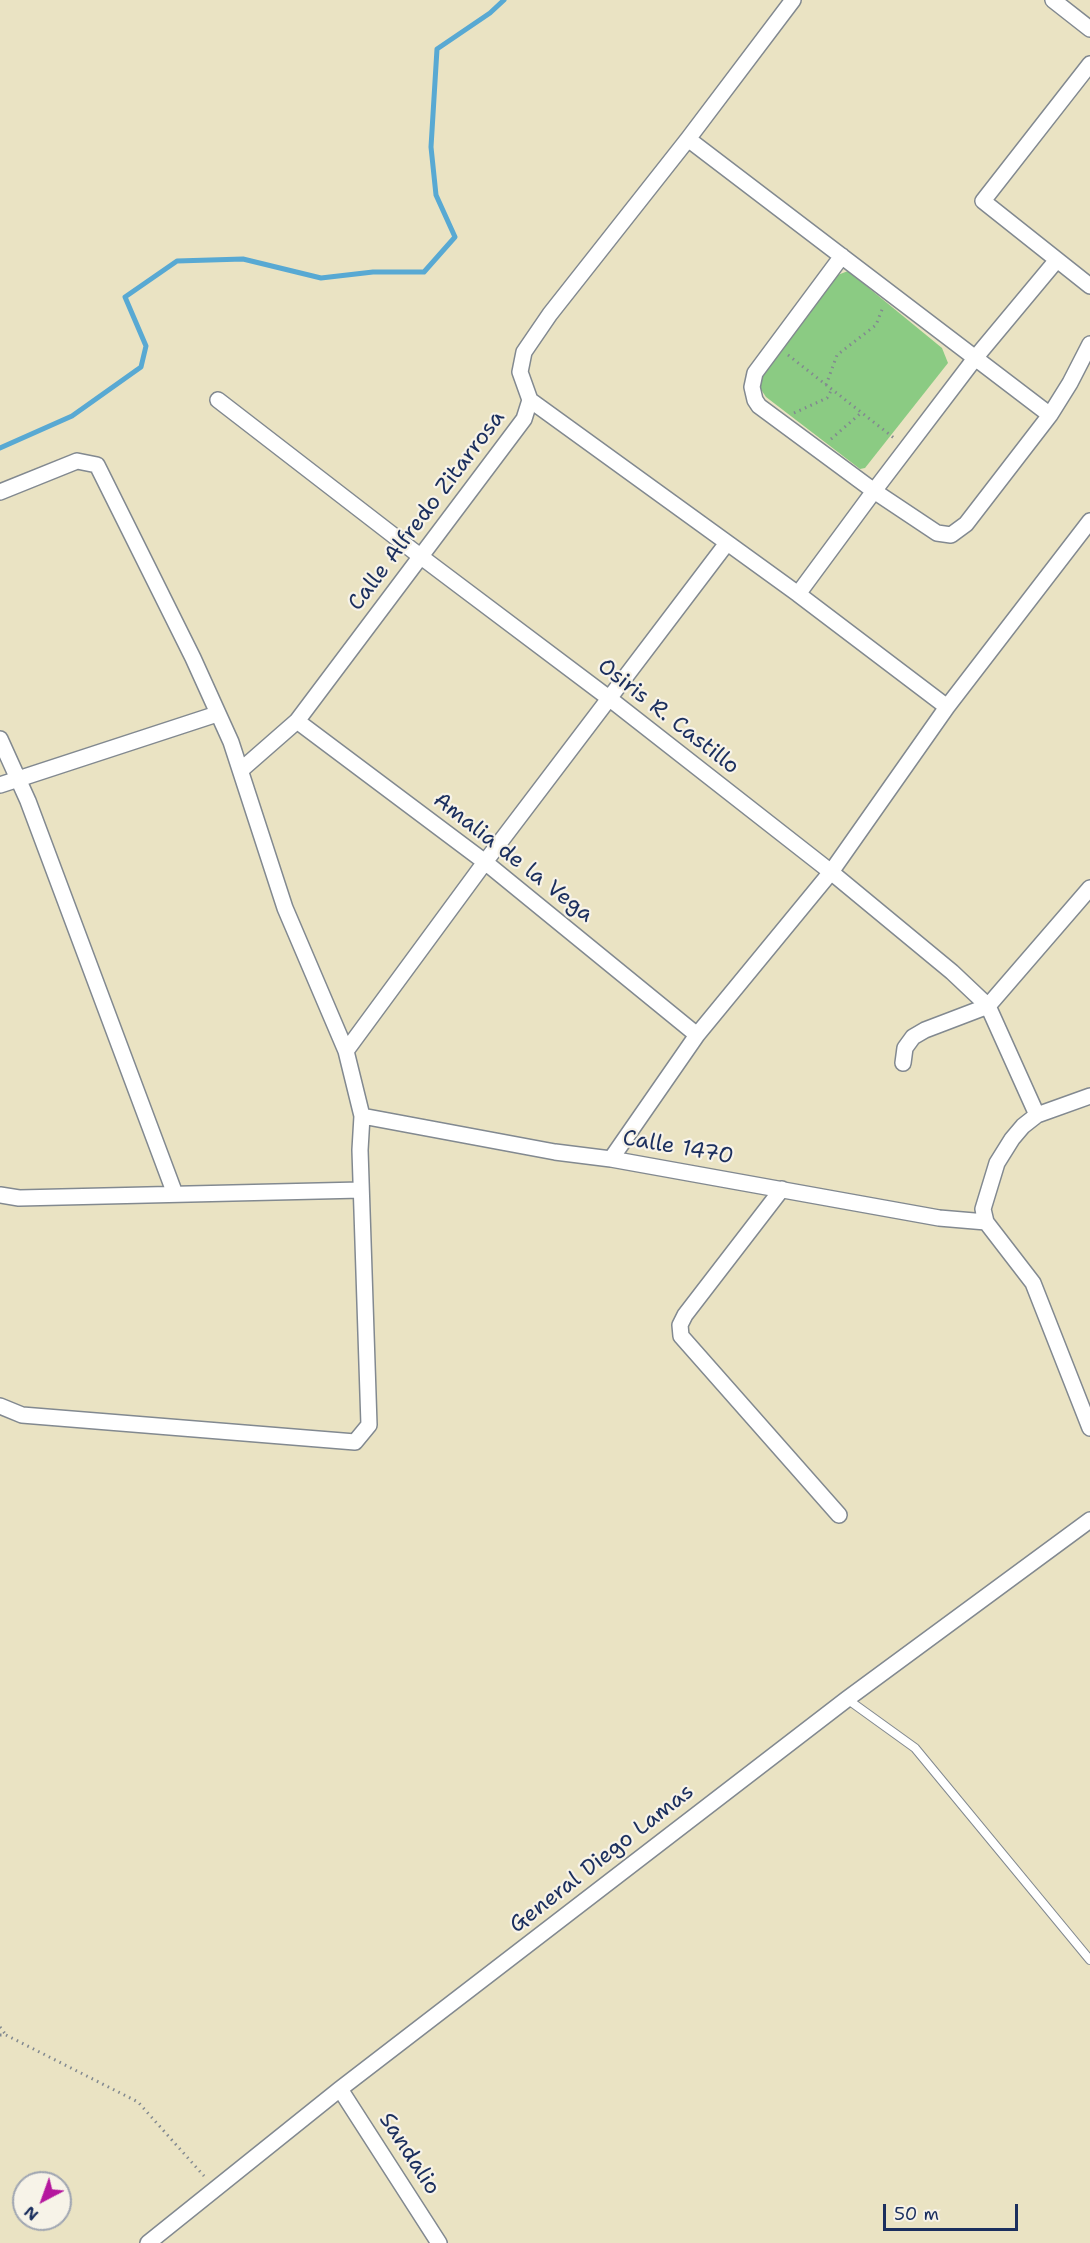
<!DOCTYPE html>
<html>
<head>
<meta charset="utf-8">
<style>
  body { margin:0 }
  #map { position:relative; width:1090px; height:2243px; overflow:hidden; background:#eae3c3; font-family:"Shantell Sans",sans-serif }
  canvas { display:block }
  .north { position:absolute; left:12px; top:2171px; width:60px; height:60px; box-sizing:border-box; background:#f7f3e8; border:2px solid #9fa5b1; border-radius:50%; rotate:221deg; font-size:16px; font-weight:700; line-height:24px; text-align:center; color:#1b2f5e }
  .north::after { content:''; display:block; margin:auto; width:21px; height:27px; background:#b5179e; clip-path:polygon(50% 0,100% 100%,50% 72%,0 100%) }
  .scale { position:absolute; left:883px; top:2204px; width:135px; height:27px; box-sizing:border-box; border:3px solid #1b2f5e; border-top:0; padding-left:8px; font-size:18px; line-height:21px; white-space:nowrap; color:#1b2f5e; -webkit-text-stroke:4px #f7f3e8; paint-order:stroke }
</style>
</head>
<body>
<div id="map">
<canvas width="1090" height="2243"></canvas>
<div class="north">N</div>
<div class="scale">50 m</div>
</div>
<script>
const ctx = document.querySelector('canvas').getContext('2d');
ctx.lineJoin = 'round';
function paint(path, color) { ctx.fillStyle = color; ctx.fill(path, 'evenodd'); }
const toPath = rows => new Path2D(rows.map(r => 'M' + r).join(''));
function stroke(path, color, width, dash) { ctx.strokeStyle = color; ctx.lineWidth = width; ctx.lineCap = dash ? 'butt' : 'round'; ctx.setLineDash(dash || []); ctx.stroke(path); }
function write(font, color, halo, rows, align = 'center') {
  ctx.font = font + ' "Shantell Sans",sans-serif'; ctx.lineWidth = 4.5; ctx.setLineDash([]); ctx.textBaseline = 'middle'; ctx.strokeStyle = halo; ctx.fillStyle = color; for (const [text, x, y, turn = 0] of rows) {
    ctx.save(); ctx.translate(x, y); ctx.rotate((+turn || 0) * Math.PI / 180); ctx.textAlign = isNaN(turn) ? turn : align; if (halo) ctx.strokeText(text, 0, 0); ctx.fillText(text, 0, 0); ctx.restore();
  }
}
paint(toPath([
  [848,271,942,348,948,363,865,468,860,469,766,397,760,388,761,374,835,276]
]), '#8bcb83');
stroke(toPath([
  [0,448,72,416,141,367,146,346,125,297,177,261,243,259,321,278,373,272,424,272,455,237,436,195,431,147,437,49,490,13,504,0]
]), '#58a9d3', 5);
const lane = toPath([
  [847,1699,915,1748,1090,1960]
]);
const street = toPath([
  [1053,0,1090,29],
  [1090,64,983,201,1090,286],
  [688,139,1050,415],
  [842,256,755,373,752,387,755,400,759,406,874,491,937,533,951,535,966,524,1050,415,1070,383,1090,344],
  [218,400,420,556,610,699,831,872,952,972,988,1006,1037,1115],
  [530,400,798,594,947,707],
  [0,492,77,461,97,465,193,658,231,742,285,908,346,1051,362,1116,360,1150,369,1425,355,1442,22,1415,0,1406],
  [798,594,874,491,976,357,1056,261],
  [297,721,485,862,697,1035],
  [0,739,28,801,175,1194],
  [241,770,297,721,524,419,530,400,520,372,524,352,550,314,688,139,793,0],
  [0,785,217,714],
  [346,1051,485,862,727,543],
  [903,1063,905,1048,913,1037,925,1030,988,1006,1090,888],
  [1090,1096,1037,1115,1023,1126,1012,1139,997,1163,983,1209,986,1222,1033,1283,1090,1428],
  [362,1116,555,1152,611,1159,939,1218,986,1222],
  [611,1159,697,1035,831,872,947,707,1090,521],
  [782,1189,685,1315,680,1325,681,1336,839,1515],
  [0,1195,19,1198,361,1190],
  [340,2089,439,2243],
  [148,2243,340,2089,847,1699,1090,1520]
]);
stroke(lane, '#828990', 10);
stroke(street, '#828990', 18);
stroke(toPath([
  [788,355,894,438],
  [826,385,837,355,876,325,883,307],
  [794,413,827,398,832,389],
  [831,439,861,413],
  [0,2027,6,2035],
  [0,2035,6,2035,138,2102,204,2176]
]), '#828990', 3, [1.5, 4.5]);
stroke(lane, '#fff', 8);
stroke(street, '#fff', 15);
write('22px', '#1b2f5e', '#f7f3e8', [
  ["Calle Alfredo Zitarrosa",427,511,-53],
  ["Osiris R. Castillo",668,717,38],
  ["Amalia de la Vega",513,858,38],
  ["Calle 1470",678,1148,10],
  ["General Diego Lamas",602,1859,-38],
  ["Sandalio",409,2154,57]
]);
</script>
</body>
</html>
